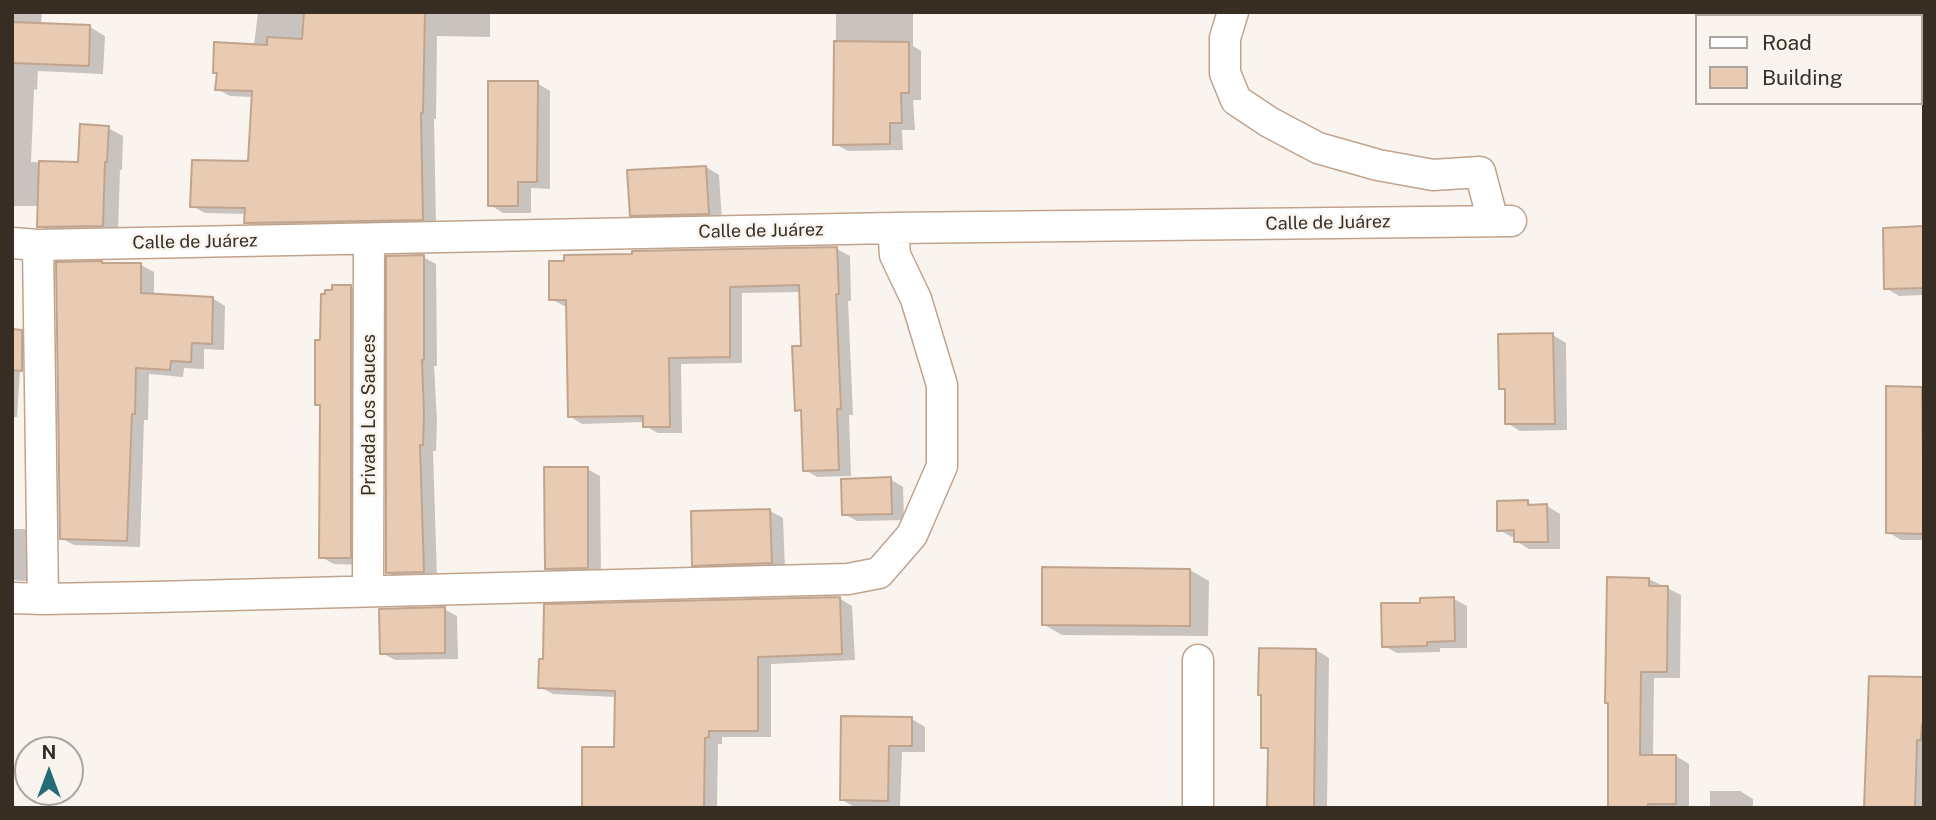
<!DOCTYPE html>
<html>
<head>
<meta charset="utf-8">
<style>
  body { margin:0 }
  #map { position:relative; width:1936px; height:820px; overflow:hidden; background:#faf4ef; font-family:"Public Sans",sans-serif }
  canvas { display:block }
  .frame { position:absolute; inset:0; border:14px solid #382d23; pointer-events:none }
  .legend { position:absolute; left:1695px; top:14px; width:228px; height:91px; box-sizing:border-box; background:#faf4ef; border:2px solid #aca49d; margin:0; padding:9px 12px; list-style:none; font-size:21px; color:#382d23 }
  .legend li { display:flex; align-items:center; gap:14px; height:35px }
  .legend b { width:35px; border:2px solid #aca49d }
  .north { position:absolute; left:14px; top:736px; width:70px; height:70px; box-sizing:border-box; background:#faf4ef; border:2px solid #aca49d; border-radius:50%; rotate:0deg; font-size:19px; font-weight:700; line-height:28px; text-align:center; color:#382d23 }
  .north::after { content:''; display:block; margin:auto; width:24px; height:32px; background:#236c77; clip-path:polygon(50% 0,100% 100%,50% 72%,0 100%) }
</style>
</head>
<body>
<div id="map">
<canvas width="1936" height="820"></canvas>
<div class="frame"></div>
<ul class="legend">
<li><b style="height:9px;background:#fff"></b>Road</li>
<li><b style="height:19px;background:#e9cbb3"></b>Building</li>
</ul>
<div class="north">N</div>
</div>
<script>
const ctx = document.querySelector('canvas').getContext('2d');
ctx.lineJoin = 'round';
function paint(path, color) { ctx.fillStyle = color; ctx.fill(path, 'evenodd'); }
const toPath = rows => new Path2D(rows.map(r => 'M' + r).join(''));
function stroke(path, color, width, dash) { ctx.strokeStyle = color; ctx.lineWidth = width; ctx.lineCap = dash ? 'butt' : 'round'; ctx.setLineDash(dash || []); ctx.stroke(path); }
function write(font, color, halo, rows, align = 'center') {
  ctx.font = font + ' "Public Sans",sans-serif'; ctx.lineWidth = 5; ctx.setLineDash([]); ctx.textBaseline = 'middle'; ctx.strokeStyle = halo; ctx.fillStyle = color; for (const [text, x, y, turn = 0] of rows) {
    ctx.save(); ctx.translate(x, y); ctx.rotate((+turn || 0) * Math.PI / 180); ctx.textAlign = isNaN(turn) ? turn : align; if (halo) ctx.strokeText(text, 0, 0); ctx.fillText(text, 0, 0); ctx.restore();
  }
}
paint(toPath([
  [12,12,42,12,41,25,90,27,105,36,103,74,38,71,37,90,34,89,31,162,80,164,108,128,123,136,122,170,120,170,118,234,54,235,39,226,40,206,12,206],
  [258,12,550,12,550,14,490,13,490,37,437,36,436,119,434,119,436,226,259,230,246,222,247,214,205,213,192,206,249,163,254,97,230,96,217,89,218,74,215,72,254,46],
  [836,12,913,12,913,46,921,51,921,100,913,100,915,130,902,130,903,150,848,151,835,144],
  [537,83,550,91,550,189,531,188,531,213,503,213,490,205],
  [706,167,719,175,722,221,645,222,632,215],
  [1924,229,1924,295,1899,296,1886,288],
  [837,249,850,256,851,301,848,301,853,415,849,415,851,476,817,477,805,470,803,413,797,409,803,348,801,292,742,293,742,363,681,364,682,433,658,433,645,426,645,422,582,424,569,416,568,306,564,306,551,299],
  [423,257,436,264,437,366,434,366,437,421,436,451,433,451,437,579,400,580,387,572],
  [141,265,154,272,154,295,212,298,225,306,224,350,204,349,204,369,184,368,183,377,149,374,148,420,144,420,140,547,74,545,61,538],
  [351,287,364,294,363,565,334,564,321,557,322,406,317,404,322,342],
  [12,332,22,338,17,417,12,417],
  [1553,335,1566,343,1567,430,1520,431,1507,423,1507,392,1501,388],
  [1888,388,1924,389,1924,540,1901,540,1888,532],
  [587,469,600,476,601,575,560,576,547,568],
  [890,479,903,487,904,520,857,521,844,514],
  [1528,502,1535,507,1547,506,1560,514,1560,549,1529,549,1516,541,1516,537,1512,537,1499,530],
  [770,511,783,518,785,570,707,572,694,565],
  [12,529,24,529,37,537,38,582,12,580],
  [1190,570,1209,581,1208,636,1062,635,1043,624],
  [1649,579,1681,595,1680,678,1654,678,1653,756,1676,756,1689,764,1689,808,1610,808],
  [839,598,852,606,855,660,771,664,771,737,722,737,722,744,718,744,717,808,584,808,615,749,616,697,553,694,540,687],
  [1454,599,1467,606,1467,648,1440,648,1440,652,1397,653,1384,646],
  [444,609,457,616,458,659,395,660,382,653],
  [1316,650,1329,658,1327,808,1269,808,1270,752,1263,747,1263,696],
  [1924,679,1924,808,1866,808],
  [912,719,925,727,925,752,902,752,900,807,854,807,841,799],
  [1710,791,1740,791,1753,799,1753,808,1710,808]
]), '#0003');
const building = toPath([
  [304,12,425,12,423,113,421,113,423,220,244,223,245,208,190,207,192,160,248,161,252,91,215,90,217,73,213,73,214,42,267,45,267,37,302,39,304,12],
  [12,22,90,25,89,66,12,63,12,22],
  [834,41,909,42,909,93,901,93,902,123,890,123,890,144,833,145,834,41],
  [488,81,538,81,537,182,518,182,518,206,488,206,488,81],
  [80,124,109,126,107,162,105,162,103,226,37,227,39,161,78,162,80,124],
  [706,166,709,214,630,216,627,170,706,166],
  [1924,226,1924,288,1884,289,1883,228,1924,226],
  [837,247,839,294,836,294,841,409,837,409,839,470,803,471,801,410,795,411,792,346,801,346,799,285,730,287,730,357,669,358,670,427,643,427,643,416,568,417,566,300,549,300,549,261,564,261,564,255,632,254,632,251,837,247],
  [424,255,424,360,422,360,424,413,423,445,420,445,424,572,386,573,386,256,424,255],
  [102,261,102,263,141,263,141,293,213,297,212,344,192,343,191,362,171,361,170,370,136,368,135,414,132,414,127,541,60,539,56,262,102,261],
  [332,285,351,285,351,558,319,558,320,405,315,405,315,340,320,340,321,294,325,294,325,290,332,290,332,285],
  [12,329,22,330,22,371,12,370,12,329],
  [1553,333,1555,424,1505,424,1505,389,1499,389,1498,334,1553,333],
  [1886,386,1922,387,1924,534,1886,533,1886,386],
  [544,467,588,467,588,568,545,569,544,467],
  [891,477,892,514,842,515,841,479,891,477],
  [1528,500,1528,505,1547,504,1548,542,1514,542,1514,530,1497,531,1497,501,1528,500],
  [770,509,772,563,692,566,691,511,770,509],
  [1042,567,1190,569,1190,626,1042,625,1042,567],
  [1607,577,1649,578,1649,586,1668,586,1667,672,1641,672,1640,755,1676,755,1676,804,1648,804,1648,808,1608,808,1608,703,1605,703,1607,577],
  [840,597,842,654,758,657,758,731,709,731,709,737,705,738,704,807,582,808,582,747,614,747,615,691,538,688,539,659,543,659,544,604,840,597],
  [1454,597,1455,641,1427,642,1427,646,1382,647,1381,603,1420,603,1420,598,1454,597],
  [445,607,445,653,380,654,379,609,445,607],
  [1259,648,1316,649,1314,808,1267,808,1268,748,1261,748,1261,695,1258,695,1259,648],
  [1869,676,1924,677,1924,725,1922,725,1921,740,1917,740,1915,808,1864,808,1869,676],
  [841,716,912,717,912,746,889,746,888,801,840,800,841,716]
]);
paint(building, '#e9cbb3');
stroke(building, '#c1a48d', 2);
const street = toPath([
  [1233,12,1225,38,1225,73,1236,100,1269,122,1318,148,1378,165,1433,175,1480,172,1493,221],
  [12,243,38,245,893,228,1511,221],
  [38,245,43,599],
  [368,590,369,239],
  [12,598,43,599,154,597,848,579,879,573,912,535,942,466,942,385,916,299,895,255,893,228],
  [1198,808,1198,660]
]);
stroke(street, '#c0a38c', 33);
stroke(street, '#fff', 30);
write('18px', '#382d23', '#faf4ef', [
  ["Calle de Juárez",1328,223,-1],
  ["Calle de Juárez",761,231,-1],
  ["Calle de Juárez",195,242,-1],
  ["Privada Los Sauces",369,415,-90]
]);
</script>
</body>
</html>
